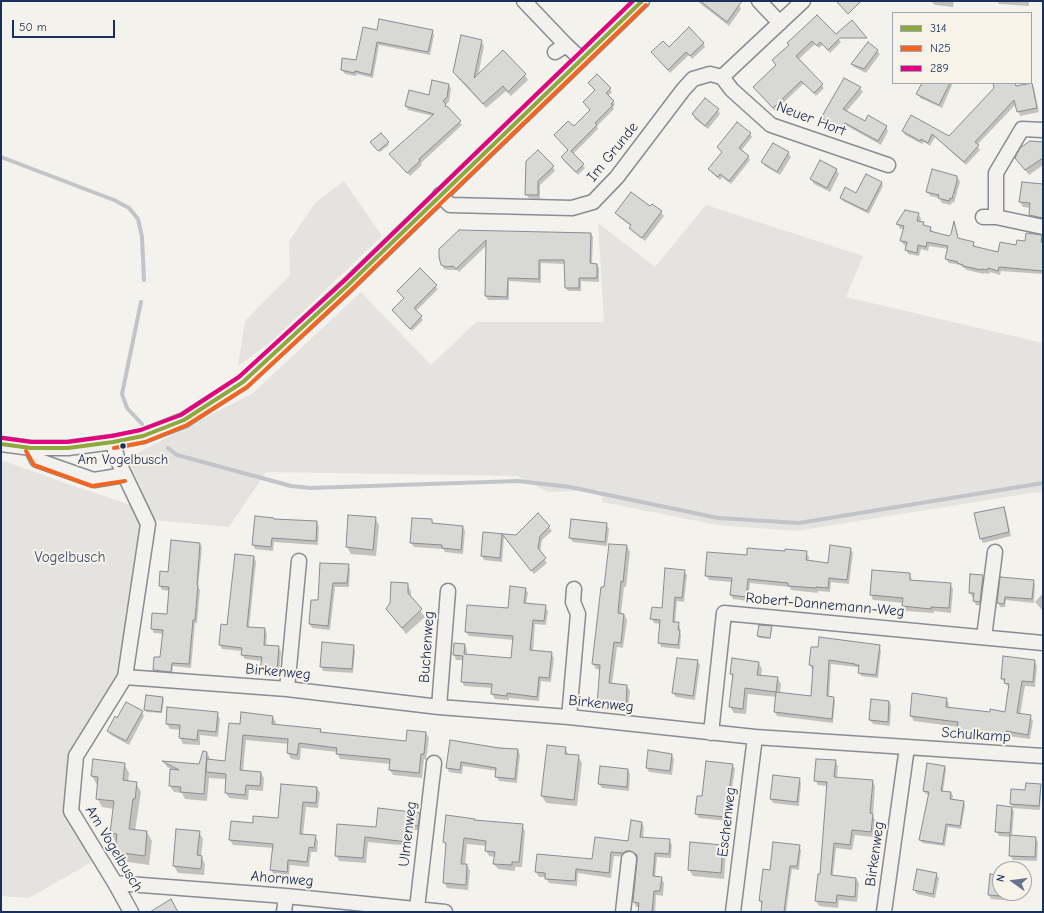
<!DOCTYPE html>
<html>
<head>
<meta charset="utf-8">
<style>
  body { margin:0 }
  #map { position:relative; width:1044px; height:913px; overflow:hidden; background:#f4f2ec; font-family:"Comic Neue",sans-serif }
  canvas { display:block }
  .frame { position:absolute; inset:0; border:2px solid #1b2f5e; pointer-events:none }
  .legend { position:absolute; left:892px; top:12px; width:140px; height:72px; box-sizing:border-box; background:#f7f3e8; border:1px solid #9fa5b1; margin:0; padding:5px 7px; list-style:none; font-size:12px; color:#1b2f5e }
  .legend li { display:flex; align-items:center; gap:8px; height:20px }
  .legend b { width:20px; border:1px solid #9fa5b1 }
  .north { position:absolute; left:992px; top:861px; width:40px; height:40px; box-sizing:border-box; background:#f7f3e8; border:1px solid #9fa5b1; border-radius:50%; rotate:284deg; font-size:11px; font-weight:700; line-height:16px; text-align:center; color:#1b2f5e }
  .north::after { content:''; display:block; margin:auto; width:14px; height:18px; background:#677390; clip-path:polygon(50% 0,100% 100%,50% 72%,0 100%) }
  .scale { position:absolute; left:12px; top:20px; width:103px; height:18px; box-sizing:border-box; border:2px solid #1b2f5e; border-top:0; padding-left:5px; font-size:12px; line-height:14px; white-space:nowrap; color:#1b2f5e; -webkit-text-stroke:3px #f7f3e8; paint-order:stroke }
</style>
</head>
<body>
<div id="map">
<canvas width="1044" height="913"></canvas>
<div class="frame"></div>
<ul class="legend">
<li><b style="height:5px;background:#8da93e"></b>314</li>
<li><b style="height:5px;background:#f26522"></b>N25</li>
<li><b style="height:5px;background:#e5007d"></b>289</li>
</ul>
<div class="north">N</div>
<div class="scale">50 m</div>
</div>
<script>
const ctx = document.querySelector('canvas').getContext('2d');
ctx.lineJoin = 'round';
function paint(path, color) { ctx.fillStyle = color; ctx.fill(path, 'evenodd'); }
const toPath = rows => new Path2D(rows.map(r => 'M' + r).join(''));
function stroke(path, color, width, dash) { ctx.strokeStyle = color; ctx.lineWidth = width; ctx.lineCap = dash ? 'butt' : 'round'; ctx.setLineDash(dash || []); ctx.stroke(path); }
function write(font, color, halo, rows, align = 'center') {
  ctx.font = font + ' "Comic Neue",sans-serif'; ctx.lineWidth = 4; ctx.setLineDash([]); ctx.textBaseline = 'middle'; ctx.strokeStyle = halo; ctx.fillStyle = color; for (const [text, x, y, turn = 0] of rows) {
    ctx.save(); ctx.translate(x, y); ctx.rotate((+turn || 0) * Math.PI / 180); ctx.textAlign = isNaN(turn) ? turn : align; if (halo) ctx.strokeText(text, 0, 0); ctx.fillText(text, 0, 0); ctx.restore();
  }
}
paint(toPath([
  [344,181,382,236,272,341,238,366,245,321,290,275,289,241,316,202],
  [706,205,863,256,846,297,1043,343,1043,492,1031,493,796,531,717,525,602,502,601,490,548,492,517,476,266,472,229,527,154,520,128,458,253,393,361,292,431,365,476,322,604,322,598,223,655,267],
  [1,460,71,485,131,505,143,525,125,670,72,755,66,809,95,860,29,898,1,896]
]), '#e4e3df');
paint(toPath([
  [697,1,733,1,739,5,741,9,729,26],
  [839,1,862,1,849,13],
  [920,1,954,1,953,7,935,5,932,2],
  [997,1,1029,1,1029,6,999,4],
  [817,16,841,42,830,53,823,45,819,48,815,44,798,60,824,88,816,96,804,83,775,111,754,87,777,66,773,61],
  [378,31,432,31,434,35,430,55,379,45,373,78,357,74,356,76,345,74,342,70,357,61],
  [481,41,484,46,478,76,503,51,525,75,528,80,511,96,506,91,486,108,457,77,454,72],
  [703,43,705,47,692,59,689,55,670,73,652,52,669,48],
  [877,51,880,54,866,73,854,67,852,64],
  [589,83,610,89,612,92,608,96,615,104,613,107,614,109,597,126,598,129,573,154,585,168,578,175,564,161,562,157,569,151,555,135,574,127,591,111,584,102,595,91],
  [923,83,953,83,942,108,920,98,918,94],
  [994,83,1014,83,1016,87,1032,84,1034,88,1039,112,1020,116,1016,104,977,145,980,150,966,165,935,137,930,146,924,142,922,144,905,135,903,131,911,116,950,137,995,88],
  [449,85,451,89,449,102,445,105,462,125,421,163,422,165,410,176,393,158,433,116,408,110,406,106,429,96],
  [860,88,863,92,846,112,865,122,886,126,888,131,881,145,847,126,844,133,825,122,823,118],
  [718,110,720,114,708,129,695,119,693,114],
  [737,123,750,134,752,137,741,151,748,156,750,160,731,184,722,177,720,180,712,173,710,169,723,153,718,148],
  [381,135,389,145,380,152,373,144],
  [1043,143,1043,165,1029,175,1016,158],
  [788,153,791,157,780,175,765,166,762,162],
  [527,162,553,167,555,171,540,185,540,199,529,198,526,194],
  [836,170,839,174,830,192,814,184,811,179],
  [933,171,958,178,960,182,954,203,952,202,951,205,942,203,939,198,930,196,927,191],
  [866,175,882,183,883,186,869,214,843,201,841,197,857,194],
  [1043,185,1043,222,1033,220,1030,215,1031,208,1023,207,1020,202],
  [652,205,661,212,664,216,645,241,633,232,630,228,631,226,619,217,616,213,650,208],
  [905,211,918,214,921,218,920,222,923,223,925,227,930,228,933,232,949,237,952,234,954,224,959,239,973,243,976,248,999,254,1041,236,1043,240,1043,274,1001,271,1000,275,990,272,989,274,984,273,984,274,967,270,960,265,949,263,946,259,948,249,929,246,928,251,921,249,919,256,908,254,906,249,907,246,904,245,901,241,904,229,900,229,898,224],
  [459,231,591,234,593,237,592,264,597,265,599,268,599,282,581,281,581,291,568,291,566,288,565,264,541,263,541,283,509,281,509,300,488,300,486,296,487,245,459,272,457,270,449,270,444,269,442,264],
  [420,270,438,289,416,311,423,320,412,331,393,311,405,299,398,291],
  [1004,508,1006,512,1011,536,983,543,980,538],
  [538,514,552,531,542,540,540,553,547,563,534,574,504,537,502,562,484,560,482,556,484,533,516,536],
  [349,516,375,518,379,525,376,556,351,554,347,547],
  [274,520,317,522,319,527,318,545,274,542,273,551,255,549,253,545],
  [431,520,434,524,463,527,465,531,463,554,445,552,443,549,414,547,411,543],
  [606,524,609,529,607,546,573,542,570,538],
  [200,544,202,548,198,587,200,590,197,623,195,623,191,668,173,666,172,675,156,673,154,670,161,658,164,634,154,633,152,629,167,616,170,591,162,590,160,586,169,573],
  [627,546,630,552,626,587,624,587,621,614,624,614,627,620,623,648,617,647,612,684,627,686,630,691,628,712,601,710,598,704,601,670,596,669,593,664,605,588],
  [850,549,853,553,849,584,831,582,830,592,818,591,818,593,791,590,790,587,750,583,748,601,733,599,731,595,732,582,709,580,706,575,748,556,806,552,809,557,808,562,829,564],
  [254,557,256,562,249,628,265,629,267,634,266,646,278,647,281,651,279,675,264,674,261,670,262,661,245,659,242,655,242,651,222,649,220,645,222,626,228,626],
  [321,564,348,565,350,569,349,587,335,587,330,630,312,628,310,624,319,601],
  [684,571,687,575,684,602,677,601,675,623,678,623,680,627,680,632,681,635,680,649,661,647,659,642,661,624,654,623,652,619,653,608,663,609],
  [872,571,910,574,912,581,950,584,953,589,951,613,934,611,934,613,906,611,903,606,904,603,873,600,871,595],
  [983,576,985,580,982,606,976,605,974,601,974,597,972,597,970,593],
  [1001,578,1033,581,1035,585,1034,603,1006,600,1005,607,1000,607,998,603],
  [407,584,411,591,411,598,425,617,406,634,387,609],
  [525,588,528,593,526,604,545,606,548,611,546,625,535,624,533,651,551,653,554,658,551,682,541,681,539,701,509,698,509,700,495,699,492,694,493,688,464,686,462,681,463,660,456,660,454,655,455,644,465,645,467,650,467,655,512,659,514,640,469,636,466,632,509,609],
  [1043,593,1043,611,1035,602],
  [771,627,772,629,770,639,759,638,758,636],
  [353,646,355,650,353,673,323,671,321,666],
  [879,646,881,650,878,678,861,676,859,672,859,668,857,667,831,664,829,697,833,698,835,701,833,723,777,716,775,712,777,697,748,694,746,714,734,713,730,707,733,677,731,674,758,662,762,669,761,676,777,678,781,684,780,693,812,697,814,669,812,669,810,665],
  [1034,660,1037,666,1035,687,1025,686,1020,715,1030,716,1033,721,1030,739,1008,736,1008,742,961,735,958,730,958,727,914,721,911,716,913,694,946,698,949,704,948,708,990,713,1006,713,1009,688,1002,679],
  [697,661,700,665,695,700,676,697,673,693],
  [163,698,164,700,162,713,146,712,145,710],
  [889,701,891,706,890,726,873,724,870,720],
  [142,712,144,716,129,745,111,735,108,731],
  [217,713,220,719,218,737,200,735,200,745,183,744,180,738,181,730,170,729,167,724],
  [272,716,276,722,275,725,320,730,322,734,407,742,426,733,429,738,426,760,424,759,422,778,393,775,390,770,391,764,340,759,337,752,301,748,300,760,291,759,288,753,289,744,246,740,243,771,261,773,264,778,263,791,249,790,248,800,229,798,226,793,227,779,209,778,207,801,185,799,182,793,174,792,170,786,171,769,167,767,164,762,200,765,207,753,211,760,226,762,241,725],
  [451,741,518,750,520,755,517,783,499,781,497,777,497,771,463,766,462,774,449,772,447,767],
  [565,748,569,755,578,756,582,763,577,806,546,803,542,796],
  [672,755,674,759,672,775,649,772,647,768],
  [835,761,838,766,837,778,872,781,875,786,873,816,875,820,873,837,855,835,852,850,836,848,833,876,856,878,859,884,857,902,839,900,838,908,819,906,816,901,819,875,821,875,827,786,818,785,815,780],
  [124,764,129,773,128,782,136,783,141,792,135,831,147,832,152,841,149,865,121,861,116,852,116,842,111,833,114,809,102,807,97,798,97,785,92,776],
  [732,765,735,769,727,821,699,818,696,814,703,797],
  [601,767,628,770,630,774,629,791,602,788,599,784],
  [945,767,946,770,943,792,951,793,953,796,952,800,964,802,965,806,961,829,948,827,945,846,922,843,920,839,929,795,926,794,924,791],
  [799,779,801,783,799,806,773,803,771,799],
  [1039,785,1041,790,1040,810,1012,808,1014,812,1012,836,1035,838,1038,842,1037,861,1013,860,1010,855,1011,837,999,836,996,831,998,807,1013,808,1011,804,1026,791],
  [317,788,320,793,318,808,306,807,303,835,315,836,318,841,317,852,311,852,309,867,290,865,289,876,274,875,271,870,274,848,233,845,230,840,254,824,279,819],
  [419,814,422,819,421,830,411,830,410,846,368,842,366,863,339,861,336,855,377,828],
  [474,820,474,821,522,825,525,831,522,867,515,867,515,871,498,869,494,864,495,857,489,856,486,851,487,846,467,844,465,865,467,865,470,871,468,890,447,888,444,882,447,848,444,842],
  [642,823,644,827,643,838,669,840,672,845,671,858,657,857,655,878,661,878,664,883,663,896,656,895,655,912,639,912,639,907,636,907,634,902,638,857,634,855,626,857,614,856,611,878,578,873,577,886,549,883,546,877,539,877,536,872,538,855,593,860,629,842],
  [199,832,203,839,201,856,205,864,204,875,178,873,174,866],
  [723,846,726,853,724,879,693,876,689,870],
  [799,846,801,850,799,870,792,869,786,912,761,912,762,905,760,901,771,871],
  [936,874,939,878,935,898,917,894,914,890],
  [1000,876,1000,893,1015,893,1015,901,991,899,989,895]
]), '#0003');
stroke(toPath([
  [1,157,114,200,129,208,138,219,142,237,144,280],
  [141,302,122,394,127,408,142,424],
  [168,448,177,455,291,486,311,488,518,481,570,487,718,518,799,523,1043,483]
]), '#c2c4c8', 4);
const building = toPath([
  [700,1,742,1,727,22,700,1],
  [836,1,861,1,848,14,836,1],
  [817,15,836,34,852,20,867,38,840,38,828,50,820,42,817,46,812,41,796,56,823,84,814,93,801,81,773,108,753,87,776,65,772,60,789,45,787,43,817,15],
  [379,19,433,30,428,52,377,42,371,75,355,71,354,73,341,70,342,58,356,60,363,27,377,30,379,19],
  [689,27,704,43,690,56,686,52,668,70,651,52,663,41,669,47,689,27],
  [461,35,482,40,474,78,503,50,526,74,508,92,503,86,483,104,467,86,453,72,461,35],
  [868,42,878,50,864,69,851,64,868,42],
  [597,74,611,88,606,93,614,101,611,104,613,105,595,123,597,125,571,151,584,164,576,172,561,157,568,150,554,135,568,121,574,126,590,110,583,102,595,90,588,83,597,74],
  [844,78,861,87,843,109,865,121,868,115,887,126,878,141,845,123,841,129,821,118,844,78],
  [432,80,449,84,447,97,443,101,446,104,445,106,448,107,461,121,419,159,420,161,407,173,389,154,434,114,405,106,409,90,429,95,432,80],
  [922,83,950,83,939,105,916,94,922,83],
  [993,83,1015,83,1016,86,1032,83,1037,108,1017,112,1014,100,975,142,979,145,964,162,932,134,928,143,921,139,920,141,902,131,911,115,949,136,994,88,993,83],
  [705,98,719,109,705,126,692,114,705,98],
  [737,122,751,133,739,148,749,156,729,181,720,174,718,177,708,169,722,152,717,147,737,122],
  [381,133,389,142,378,151,370,142,381,133],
  [1030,141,1043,142,1043,158,1025,170,1015,158,1020,148,1030,141],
  [773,143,789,152,777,172,761,162,773,143],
  [538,150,554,166,538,181,538,195,525,195,526,161,538,150],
  [820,160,837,169,827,188,810,179,820,160],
  [932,169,957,176,957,181,952,199,950,198,949,201,938,198,939,195,926,192,932,169],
  [866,174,882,182,867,211,840,198,845,187,856,193,866,174],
  [1022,182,1043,184,1043,218,1029,215,1030,203,1019,202,1022,182],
  [631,192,650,206,652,204,662,211,642,238,629,228,631,225,615,213,631,192],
  [905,210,919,213,917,221,924,222,923,225,931,227,930,231,949,236,951,234,954,221,958,238,974,242,973,246,998,252,1000,242,1016,245,1017,240,1025,241,1026,233,1042,235,1041,242,1043,242,1043,271,999,267,998,271,988,268,987,270,982,269,981,270,963,266,963,265,957,263,958,262,945,259,948,246,927,242,926,247,918,245,917,253,905,250,907,242,900,241,904,226,896,224,905,210],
  [459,230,591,233,590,263,597,264,597,278,579,278,579,288,565,288,564,260,539,260,539,279,508,278,507,297,485,296,486,240,456,269,453,266,446,267,441,265,439,257,439,249,459,230],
  [420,268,437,285,414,308,422,316,410,329,392,310,404,298,397,291,420,268],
  [1004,507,1009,532,980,539,974,513,1004,507],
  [538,513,550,526,540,536,538,548,546,558,531,571,502,534,500,558,481,556,483,532,516,535,538,513],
  [348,515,376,517,373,550,346,547,348,515],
  [255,516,274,518,274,519,317,521,316,541,272,538,271,547,252,545,255,516],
  [412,518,432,519,432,523,463,526,461,550,442,548,442,545,410,543,412,518],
  [571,519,607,523,605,542,569,538,571,519],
  [171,540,200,543,197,585,198,585,195,620,193,620,189,664,172,663,171,672,153,670,154,657,160,657,163,630,151,629,152,613,167,614,169,587,159,586,160,571,168,572,171,540],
  [609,544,627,545,623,582,621,581,618,613,624,614,621,643,614,642,609,683,627,685,626,707,597,705,600,665,592,664,601,587,604,587,609,544],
  [830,545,851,548,847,580,829,578,828,588,816,587,816,588,788,586,788,583,748,579,746,597,730,595,732,578,705,576,707,552,747,555,747,548,785,551,785,549,807,551,806,560,828,563,830,545],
  [235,554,254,556,247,627,265,628,264,645,279,646,277,671,260,670,262,657,241,655,242,648,219,645,221,624,227,625,235,554],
  [320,563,349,564,347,583,333,583,328,626,309,624,311,600,318,600,320,563],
  [665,568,685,570,682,598,675,597,673,622,679,622,678,630,680,630,678,645,658,643,660,620,650,619,652,607,662,608,665,568],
  [872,570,910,573,910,580,951,583,949,608,931,607,931,609,902,606,903,598,870,595,872,570],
  [970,574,983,575,980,602,973,601,974,593,969,593,970,574],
  [1000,577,1034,580,1032,599,1005,597,1004,604,997,603,1000,577],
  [391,582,408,583,408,593,422,609,402,628,386,609,390,603,391,582],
  [510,586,526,588,524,603,546,605,544,621,533,620,530,650,552,652,549,678,539,677,537,697,507,693,507,696,491,694,492,684,461,682,463,656,453,655,454,643,465,644,464,654,511,658,513,636,465,632,467,605,508,608,510,586],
  [759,625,772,626,770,638,757,636,759,625],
  [819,637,880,645,876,675,858,673,859,665,855,665,855,664,829,660,827,696,834,697,832,719,774,712,776,692,811,696,813,666,809,665,811,647,818,647,819,637],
  [322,642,354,645,352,669,320,667,322,642],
  [1003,656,1035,660,1033,682,1022,681,1017,713,1031,715,1028,735,1006,731,1005,737,957,730,958,722,910,716,912,693,947,698,946,707,990,712,990,709,1005,712,1009,684,1004,683,1005,679,1001,679,1003,656],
  [677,658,698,660,693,696,672,693,677,658],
  [732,658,759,662,757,675,778,677,776,692,745,688,743,709,729,707,733,674,730,674,732,658],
  [146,695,163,697,161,712,144,710,146,695],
  [871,699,889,701,888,722,869,720,871,699],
  [126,702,143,711,126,741,107,731,115,716,117,718,126,702],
  [167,707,218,712,216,732,198,730,197,740,179,738,180,725,166,724,167,707],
  [241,712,273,716,272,724,321,729,320,732,406,741,407,730,426,732,424,754,421,754,419,773,389,770,390,759,336,754,337,748,299,743,297,755,287,753,288,739,243,735,240,770,261,772,260,786,246,785,245,795,225,793,226,774,206,772,207,759,225,761,229,723,240,724,241,712],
  [450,740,499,748,518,749,515,779,495,777,496,768,461,762,460,770,446,768,450,740],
  [547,745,566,747,565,754,579,755,574,800,541,796,547,745],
  [648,750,672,754,670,771,646,768,648,750],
  [203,751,207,752,204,794,180,792,181,787,169,786,170,769,179,770,162,761,199,764,203,751],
  [93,759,125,763,123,780,137,782,135,799,133,799,129,829,147,831,145,856,115,852,117,834,110,833,114,801,96,799,98,777,91,776,93,759],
  [816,759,836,760,834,777,873,780,870,813,873,814,871,832,852,830,850,845,834,843,831,875,856,878,855,897,837,895,836,903,815,901,818,874,820,874,827,782,814,781,816,759],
  [706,761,733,764,725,817,695,814,697,796,702,796,706,761],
  [927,763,945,766,941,791,951,792,950,799,964,801,960,826,946,824,943,844,919,840,929,792,923,791,927,763],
  [600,766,628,769,627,787,598,784,600,766],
  [773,775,800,778,797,802,770,799,773,775],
  [1026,783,1041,784,1039,806,1010,804,1011,789,1025,790,1026,783],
  [281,784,317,787,316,803,303,802,300,834,316,835,314,848,309,847,307,862,288,860,287,872,270,870,273,844,229,840,231,821,253,823,253,816,278,818,281,784],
  [997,805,1012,807,1010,833,995,832,997,805],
  [378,808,420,813,418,826,409,825,407,842,365,837,363,858,335,856,337,824,376,827,378,808],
  [446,815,475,819,474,820,523,824,519,862,512,862,512,865,493,864,495,852,485,851,486,841,464,838,461,864,467,864,466,885,443,883,446,843,443,842,446,815],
  [631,820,642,822,640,837,670,839,669,854,655,853,653,876,662,877,660,891,654,891,652,912,638,912,639,903,633,902,637,860,637,855,630,851,626,851,623,853,611,852,609,873,576,869,575,881,545,879,545,873,535,872,537,854,592,859,595,837,628,841,631,820],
  [176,829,200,831,197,855,202,856,201,869,173,866,176,829],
  [1010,835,1036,837,1035,857,1009,856,1010,835],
  [690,842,723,845,721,873,688,870,690,842],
  [773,842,800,845,797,866,790,866,784,912,761,912,762,901,759,901,763,869,770,870,773,842],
  [917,869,937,873,933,894,913,890,917,869],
  [990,874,1000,875,1000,896,988,895,990,874],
  [171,899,178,912,150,912,171,899]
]);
paint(building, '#d8d8d5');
stroke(building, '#898c92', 1);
const minor = toPath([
  [524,1,566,45,581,59],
  [759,1,780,23],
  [803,1,722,77,732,90,771,125,888,165],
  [555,52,566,45],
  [440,195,450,205,572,208,593,202,617,177,683,90,693,79,710,74,722,77],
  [983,217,996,217,1043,227],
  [996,217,996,173,1022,129,1043,130],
  [113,442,118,461,148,524,125,677,76,756,71,811,115,883,131,912],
  [1,444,31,448,68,448,113,442,143,436,184,420,243,382,347,286,642,1],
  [31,448,37,460,94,480,124,475],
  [984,637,995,552],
  [125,677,287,689,439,707,569,717,755,737,907,747,884,912],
  [287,689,299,561],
  [439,707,448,591],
  [569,717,578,614,573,602,574,589],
  [711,733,724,613,1043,643],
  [907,747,1043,756],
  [115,883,286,896,445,912],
  [417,908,434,763],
  [284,912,286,896],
  [623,912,629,859],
  [733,912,755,737]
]);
stroke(minor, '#898c92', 17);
stroke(minor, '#f2f1ed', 14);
stroke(toPath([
  [1,444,31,448,68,448,113,442,143,436,184,420,243,382,347,286,642,1]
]), '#8da93e', 4);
stroke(toPath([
  [114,448,145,442,187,425,247,387,351,290,646,5],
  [26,451,34,465,92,486,125,481]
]), '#f26522', 4);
stroke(toPath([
  [2,438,31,442,68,442,112,436,141,430,181,415,239,377,343,282,633,1]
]), '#e5007d', 4);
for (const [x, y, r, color] of [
  [123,446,3.5,"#1b2f5e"]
]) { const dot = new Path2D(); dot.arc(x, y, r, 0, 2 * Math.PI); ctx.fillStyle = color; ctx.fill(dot); stroke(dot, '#f7f3e8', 1.5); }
write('14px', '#1b2f5e', '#f7f3e8', [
  ["Am Vogelbusch",123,460]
]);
write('15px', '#1b2f5e', '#f7f3e8', [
  ["Neuer Hort",811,119,21],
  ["Im Grunde",613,152,-51],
  ["Robert-Dannemann-Weg",825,605,5],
  ["Buchenweg",427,647,-86],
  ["Birkenweg",278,672,5],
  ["Birkenweg",601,704,6],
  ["Schulkamp",976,735,4],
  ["Eschenweg",727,822,-83],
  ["Ulmenweg",408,834,-83],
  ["Am Vogelbusch",114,849,59],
  ["Birkenweg",875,854,-82],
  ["Ahornweg",282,879,5]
]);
write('15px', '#415076', '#f7f3e8', [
  ["Vogelbusch",70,558]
]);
</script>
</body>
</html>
